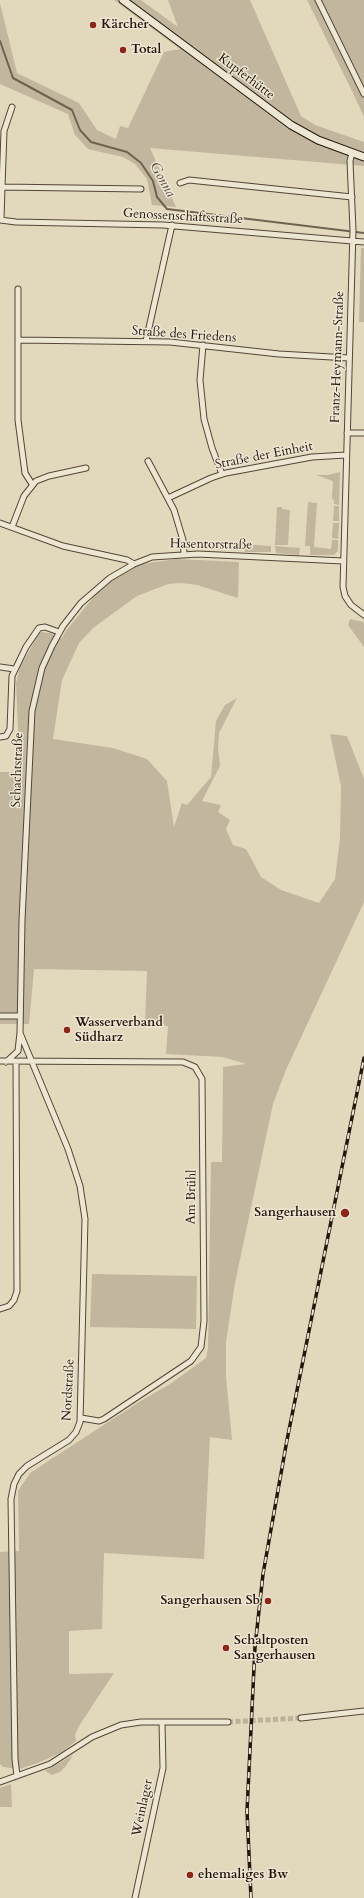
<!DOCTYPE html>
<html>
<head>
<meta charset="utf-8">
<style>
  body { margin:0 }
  canvas { display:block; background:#e2d8bc }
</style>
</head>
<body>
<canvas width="364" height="1898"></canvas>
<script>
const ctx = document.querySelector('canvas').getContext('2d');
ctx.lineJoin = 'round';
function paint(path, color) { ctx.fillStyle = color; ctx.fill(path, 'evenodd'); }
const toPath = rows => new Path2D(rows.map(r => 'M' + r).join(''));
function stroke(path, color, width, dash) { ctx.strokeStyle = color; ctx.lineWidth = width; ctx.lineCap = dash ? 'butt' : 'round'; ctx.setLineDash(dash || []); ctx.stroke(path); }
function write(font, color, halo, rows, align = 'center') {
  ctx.font = font + ' Cardo,serif'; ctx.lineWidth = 3; ctx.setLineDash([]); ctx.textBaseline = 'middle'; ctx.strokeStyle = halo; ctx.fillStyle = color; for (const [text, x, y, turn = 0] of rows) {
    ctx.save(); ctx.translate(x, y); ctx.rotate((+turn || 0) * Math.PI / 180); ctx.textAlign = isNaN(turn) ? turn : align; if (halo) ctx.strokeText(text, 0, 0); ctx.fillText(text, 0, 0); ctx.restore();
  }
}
paint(toPath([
  [114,0,141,0,178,27,168,0,250,0,301,116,315,125,364,142,364,166,150,148,176,207,152,205,147,179,135,164,123,157,88,149,75,135,68,114,0,84,0,3,17,73,79,103,97,130,116,139,120,126,128,128,164,52,180,49],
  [307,0,364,0,364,117,352,91],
  [361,248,364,248,364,322,359,322],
  [340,472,339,505,334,504,334,500,332,499,333,481,316,475,328,475],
  [308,502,317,503,314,547,331,549,332,540,338,540,338,551,334,555,310,555,310,546,305,546],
  [334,506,339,506,339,521,333,521],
  [277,507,282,507,282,509,290,510,288,545,275,545],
  [333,523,339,523,338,539,332,538],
  [254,545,271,546,271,552,245,552,245,546],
  [275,546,300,548,299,555,276,553],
  [177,559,239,562,238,598,197,585,181,583,168,584,137,596,93,628,79,643,62,680,53,739,113,748,147,759,167,781,174,827,182,803,187,805,211,777,216,721,225,705,237,698,219,733,218,749,220,766,202,801,221,805,218,812,230,820,226,829,233,845,246,849,261,877,281,890,319,903,335,879,340,838,341,786,330,734,347,736,364,779,364,902,285,1072,273,1104,235,1283,226,1342,226,1377,232,1440,210,1437,204,1559,104,1553,102,1629,69,1631,69,1674,114,1673,79,1726,75,1735,76,1741,62,1752,38,1763,19,1769,3,1767,0,1764,0,1552,19,1551,18,1491,30,1473,139,1402,170,1384,206,1358,208,1348,211,1162,222,1162,223,1067,246,1064,223,1057,166,1054,168,1026,145,1026,147,971,34,969,29,1024,0,1024,0,772,17,772,18,728,16,683,20,667,40,632,50,633,62,638,65,632,96,594,116,577,141,564],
  [350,619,364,622,364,647,348,625],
  [92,1274,197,1276,196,1329,90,1327],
  [73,1755,66,1766,60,1772,52,1775,45,1771],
  [11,1784,12,1807,0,1807,0,1788]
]), '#c2b79e');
stroke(toPath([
  [0,41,13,78,72,110,80,130,91,142,127,152,141,163,153,181,157,197,167,209,364,233]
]), '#706251', 2);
stroke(toPath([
  [228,1722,301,1718]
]), '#bcb199', 5, [5, 2.5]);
const minor = toPath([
  [318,0,364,94],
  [352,153,350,161,353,230,343,587,345,596,351,605,364,615],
  [180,183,189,180,352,197],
  [2,187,4,131,12,107],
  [0,220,16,222,163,225,364,242],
  [1,220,2,187,141,189],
  [18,289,18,420,25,473,32,484],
  [18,340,170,342,279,354,349,358],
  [146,341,172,225],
  [203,345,200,380,204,419,212,448,222,474],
  [347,433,364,433],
  [148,461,174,510,183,540,184,554],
  [168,498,211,478,226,473,312,457,346,455],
  [0,523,63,546,127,560,134,564],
  [12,527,24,496,36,481,49,476,86,468],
  [0,667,14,669],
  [0,737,6,736,10,729,12,676,26,647,39,628,45,627,59,632],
  [0,1016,20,1016],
  [0,1061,183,1062,195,1067,202,1079,204,1321,201,1347,191,1361,104,1419,99,1421,81,1418],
  [6,1062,18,1051,20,1033,22,920,32,711,42,668,52,646,63,626,81,603,110,578,134,564,152,557,198,554,343,561],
  [0,1309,9,1306,14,1300,17,1291,16,1062],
  [301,1718,364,1711],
  [17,1776,15,1759,11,1499,14,1484,19,1474,27,1466,69,1440,76,1432,80,1422,85,1219,80,1186,68,1149,20,1033],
  [0,1782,50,1764,92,1737,121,1725,141,1722,228,1722],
  [135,1898,163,1768,162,1722]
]);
const secondary = toPath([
  [123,0,291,125,318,140,364,157]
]);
stroke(minor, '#544637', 7);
stroke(secondary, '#25150b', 9);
stroke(minor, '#ece6d3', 5);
stroke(secondary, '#ece6d3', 7);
const rail = toPath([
  [251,1898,247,1811,255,1647,263,1574,287,1440,364,1058]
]);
stroke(rail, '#25150b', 3.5);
stroke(rail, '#ece6d3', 2, [6]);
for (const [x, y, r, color] of [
  [93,25,4,"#8f2418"],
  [123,50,4,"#8f2418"],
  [67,1030,4,"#8f2418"],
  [345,1213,5,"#8f2418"],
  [268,1601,4,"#8f2418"],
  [226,1648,4,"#8f2418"],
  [190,1875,4,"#8f2418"]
]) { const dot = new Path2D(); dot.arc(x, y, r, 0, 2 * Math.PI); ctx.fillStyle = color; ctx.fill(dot); stroke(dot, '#ece6d3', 1.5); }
write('bold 13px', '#25150b', '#ece6d3', [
  ["Kärcher",101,25],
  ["Total",131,50],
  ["Wasserverband",75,1023],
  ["Südharz",75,1038],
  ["Sangerhausen",336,1213,"right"],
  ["Sangerhausen Sb",260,1601,"right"],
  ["Schaltposten",234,1641],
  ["Sangerhausen",234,1656],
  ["ehemaliges Bw",198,1875]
], 'left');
write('13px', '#25150b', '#ece6d3', [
  ["Kupferhütte",246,77,37],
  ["Genossenschaftsstraße",183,217,3],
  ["Straße des Friedens",184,335,4],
  ["Franz-Heymann-Straße",338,357,-88],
  ["Straße der Einheit",264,456,-11],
  ["Hasentorstraße",211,545,1],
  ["Schachtstraße",18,770,-88],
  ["Am Brühl",192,1197,-89],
  ["Nordstraße",69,1390,-87],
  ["Weinlager",143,1808,-78]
]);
write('italic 14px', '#57493a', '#ece6d3', [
  ["Gonna",162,180,61]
]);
</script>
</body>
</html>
